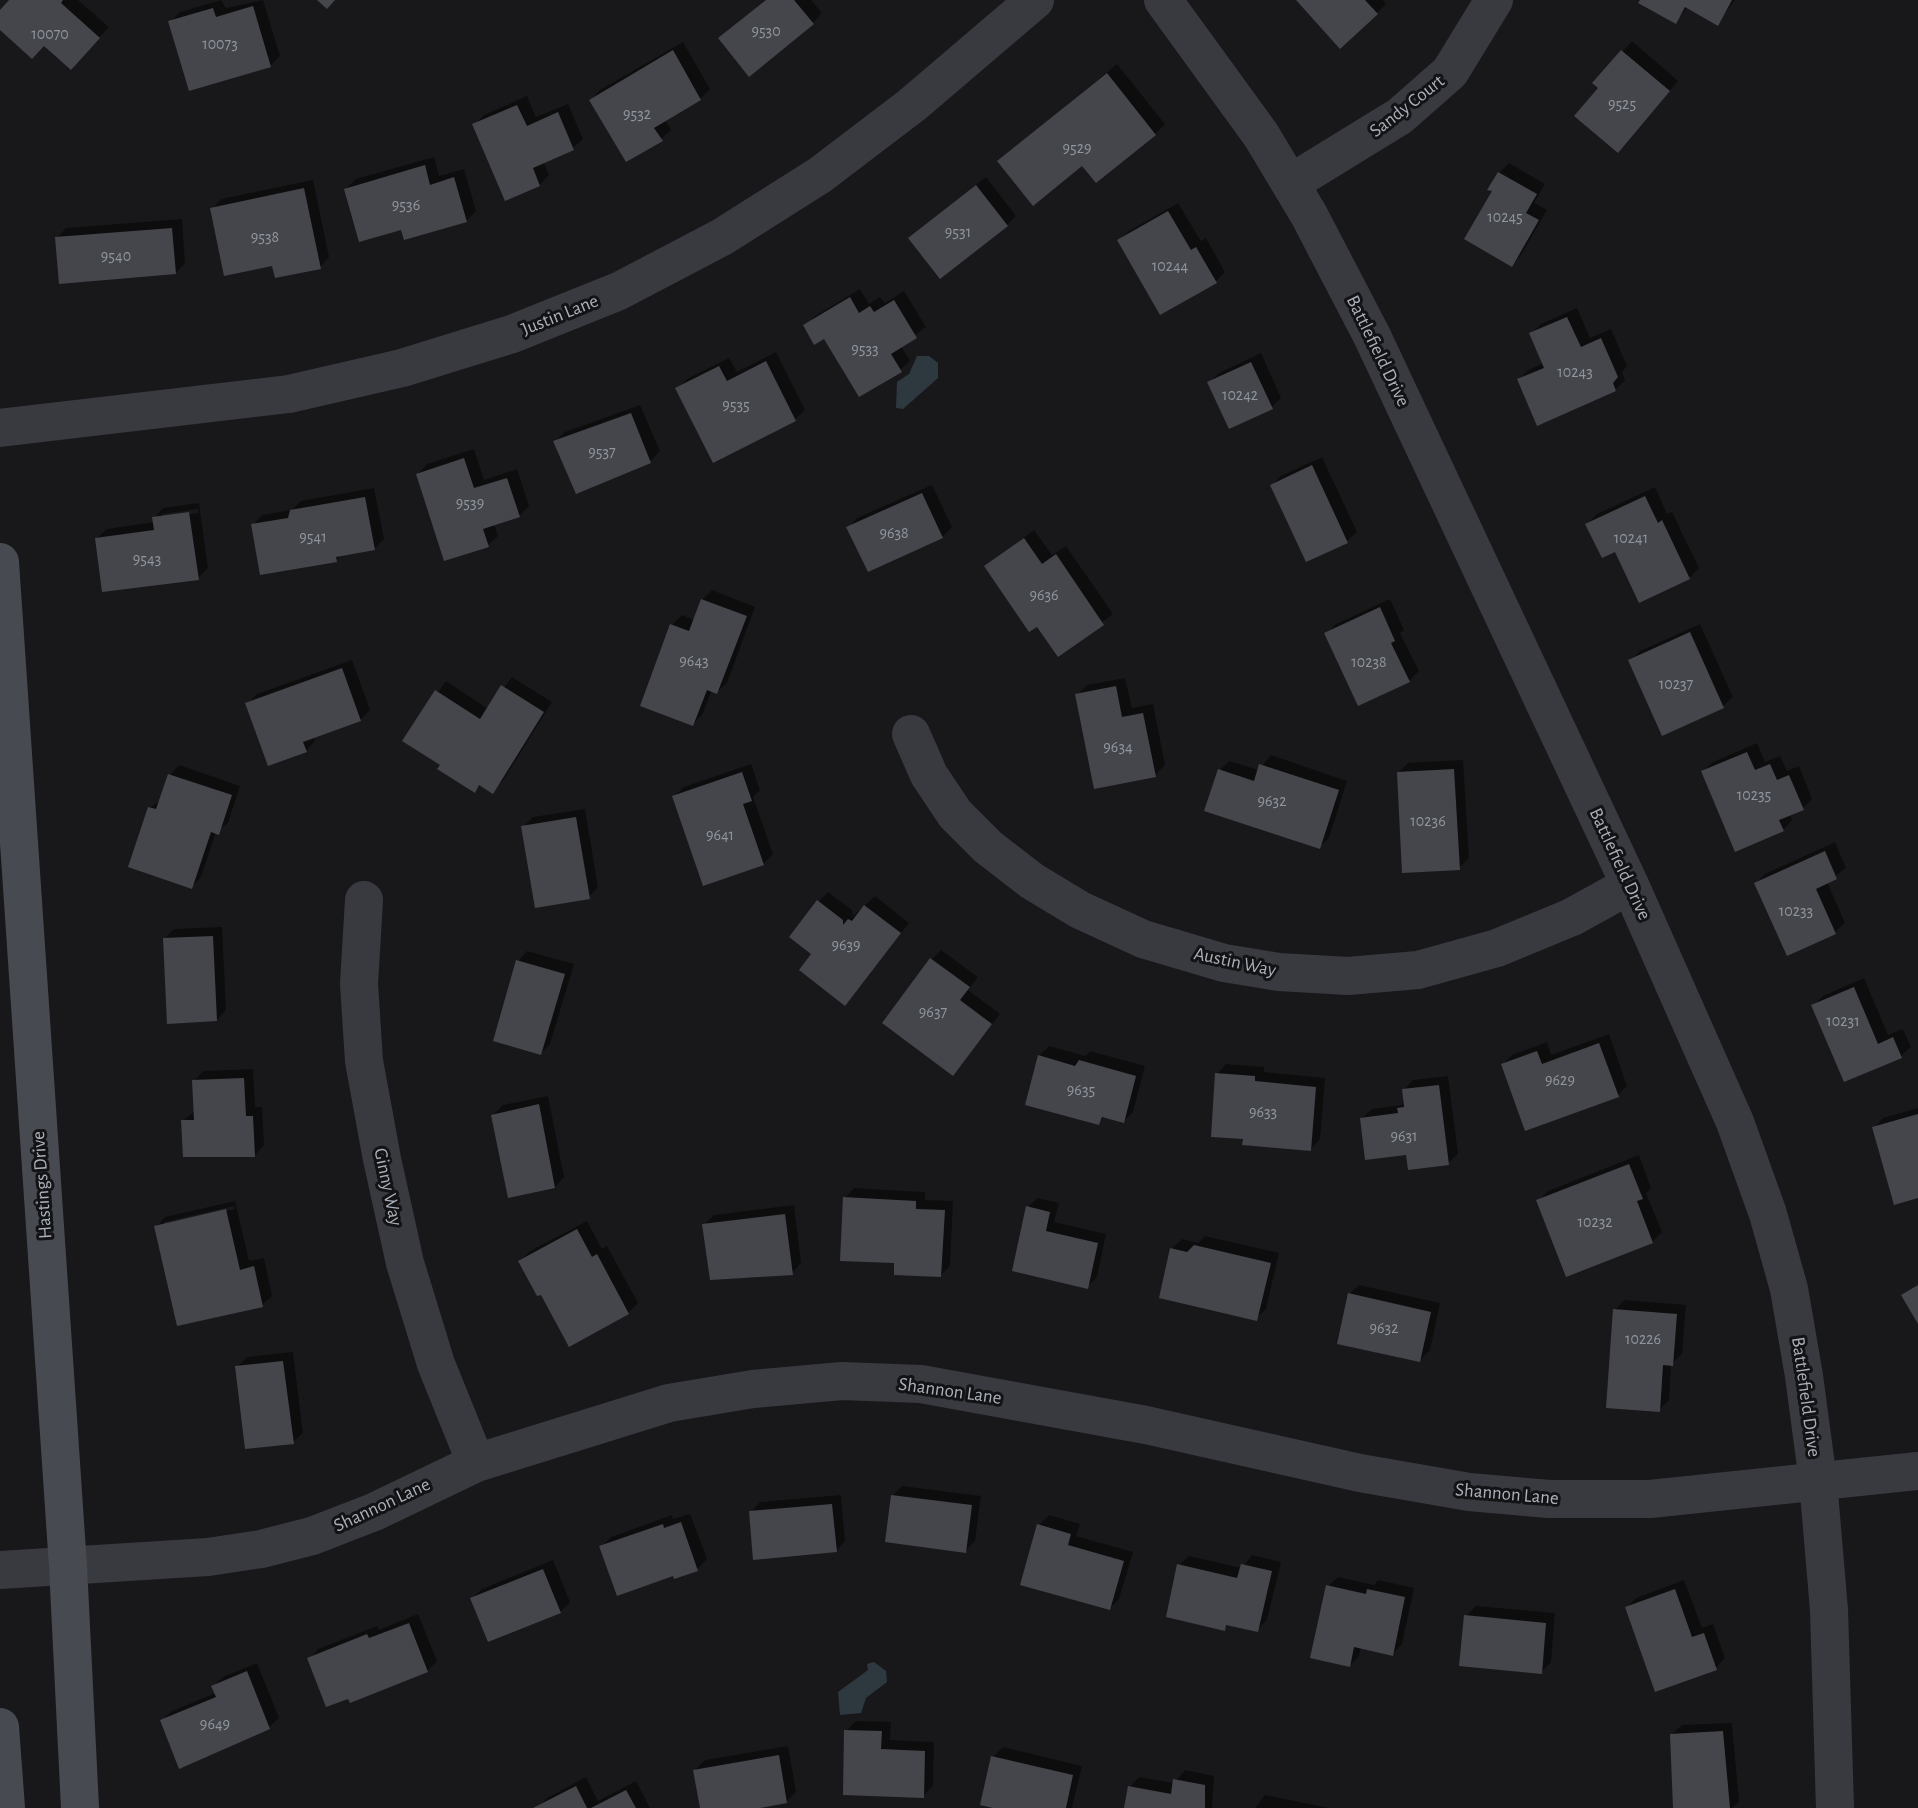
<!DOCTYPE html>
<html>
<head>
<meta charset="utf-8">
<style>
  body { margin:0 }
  canvas { display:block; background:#18181b }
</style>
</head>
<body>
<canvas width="1918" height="1808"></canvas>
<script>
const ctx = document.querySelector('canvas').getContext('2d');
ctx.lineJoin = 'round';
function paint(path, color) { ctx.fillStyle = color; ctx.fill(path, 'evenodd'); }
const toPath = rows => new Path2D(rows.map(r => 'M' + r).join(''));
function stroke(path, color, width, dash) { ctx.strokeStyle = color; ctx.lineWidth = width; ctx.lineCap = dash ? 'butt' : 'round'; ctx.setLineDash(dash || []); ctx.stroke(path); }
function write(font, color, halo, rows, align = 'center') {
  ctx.font = font + ' "Alegreya Sans",sans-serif'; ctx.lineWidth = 6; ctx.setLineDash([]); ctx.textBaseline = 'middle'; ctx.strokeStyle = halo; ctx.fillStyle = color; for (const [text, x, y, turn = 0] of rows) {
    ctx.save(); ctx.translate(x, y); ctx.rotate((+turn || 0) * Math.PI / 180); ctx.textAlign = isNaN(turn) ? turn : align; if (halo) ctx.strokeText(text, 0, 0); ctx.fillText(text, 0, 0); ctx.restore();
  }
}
paint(toPath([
  [917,356,929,356,938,363,938,378,903,409,896,408,897,382,909,374],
  [874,1662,886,1671,887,1682,866,1698,861,1713,840,1715,838,1692,868,1670,867,1664]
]), '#2e383f');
paint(toPath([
  [11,0,78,0,109,27,81,58,0,28,0,12],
  [221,0,226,8,263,0,280,56,270,66,170,22,180,12],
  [766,0,811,0,822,13,813,23,730,29],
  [1298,0,1383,0,1386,4,1377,13],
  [1642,0,1735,0,1717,24,1688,7,1675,22],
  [1632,41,1678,81,1627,141,1601,88,1595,83],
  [683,42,710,89,700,99,665,120,671,130,661,139,591,100,600,90],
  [1117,64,1165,124,1155,134,1096,181,1083,164,1009,152],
  [527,96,536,117,568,104,583,139,573,148,543,161,549,175,540,185,474,125,484,115],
  [434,157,439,176,464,169,476,211,466,221,402,227,346,189,356,179],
  [1509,163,1545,184,1534,203,1547,210,1521,255,1512,265,1494,190,1499,173],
  [986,177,1016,216,1007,225,920,229],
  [313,180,329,257,320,267,274,264,212,209,221,199],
  [1178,203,1201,241,1206,238,1225,272,1216,281,1119,241,1129,231],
  [182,219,185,263,176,273,57,238,66,228],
  [860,289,869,304,880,297,885,303,904,291,926,327,901,346,910,361,900,370,805,326,815,316],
  [1577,308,1590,338,1611,329,1627,366,1622,372,1625,380,1615,390,1519,380,1528,370,1544,363,1531,334,1541,324],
  [776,352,805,410,795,419,677,389,687,379,729,358,737,372],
  [1261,353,1281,398,1272,407,1209,383,1219,373],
  [640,405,660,451,650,461,577,492,555,441,565,432],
  [474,449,484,480,517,469,529,506,519,516,494,523,498,536,488,545,418,474,427,464],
  [1322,457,1357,532,1347,541,1272,485,1281,476],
  [932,485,952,527,942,537,848,528,857,518],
  [1655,487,1667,514,1672,512,1699,568,1689,578,1616,550,1587,524,1597,514],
  [374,488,384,539,374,549,342,554,336,560,253,525,262,515,292,510,301,501],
  [199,503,208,568,198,578,97,538,107,529,154,522,154,518,163,508],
  [198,509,198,513,162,518,162,514],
  [1034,530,1052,555,1066,546,1113,614,1058,655,1037,624,986,566],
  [712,590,755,607,727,683,717,692,712,690,702,715,693,724,672,625,682,615,695,620,702,600],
  [1390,599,1404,630,1400,633,1419,671,1409,681,1326,634,1336,624],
  [1700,624,1733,697,1723,706,1630,661,1640,651],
  [352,660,370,710,360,720,314,737,315,741,306,751,247,704,257,694],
  [512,677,552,702,502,782,492,791,481,784,474,791,443,765,405,740,446,681,488,709],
  [1125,678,1132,708,1153,704,1165,765,1155,775,1077,695,1087,685],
  [1757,743,1765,762,1780,756,1787,771,1799,766,1812,799,1803,808,1790,813,1792,820,1783,830,1703,771,1713,762],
  [1271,755,1347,781,1329,838,1319,847,1220,770,1229,761,1259,770],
  [1463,760,1469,858,1459,868,1398,773,1408,763],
  [751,764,760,790,753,797,773,854,763,864,674,796,684,787],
  [179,765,240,786,228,823,216,832,201,877,191,887,150,808,162,799,170,775],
  [585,809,598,887,589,897,523,827,533,817],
  [1835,842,1846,868,1827,882,1845,923,1835,932,1788,954,1756,884,1765,874],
  [828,892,852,910,853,916,875,896,909,923,845,1004,814,954,818,902],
  [222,927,226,1010,217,1020,164,939,174,929],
  [941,950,978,977,968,990,1000,1014,953,1074,932,959],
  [527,951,574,964,550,1044,541,1053,518,961],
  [1864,978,1888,1035,1903,1029,1911,1047,1901,1056,1845,1080,1813,1006,1823,996],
  [1609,1034,1627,1086,1618,1095,1503,1064,1512,1055,1547,1042,1551,1055],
  [1049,1046,1085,1056,1090,1051,1145,1066,1133,1112,1124,1121,1105,1116,1099,1123,1039,1056],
  [1226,1064,1264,1067,1264,1072,1325,1078,1320,1139,1311,1149,1245,1138,1217,1074],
  [253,1069,255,1107,262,1107,264,1145,255,1155,183,1121,195,1111,194,1081,203,1071],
  [1448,1076,1458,1154,1448,1163,1362,1118,1372,1109,1402,1105,1404,1090,1413,1080],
  [548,1096,564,1177,555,1187,493,1115,503,1105],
  [1918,1108,1918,1196,1874,1128,1883,1118],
  [1639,1155,1651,1188,1646,1193,1662,1232,1652,1242,1538,1201,1548,1191],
  [854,1188,925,1192,925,1200,953,1201,950,1266,941,1275,896,1262,845,1198],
  [1037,1198,1059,1203,1054,1222,1106,1234,1097,1277,1087,1287,1028,1207],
  [235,1201,249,1261,264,1258,272,1296,262,1305,156,1227,165,1217],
  [234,1206,235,1209,164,1225,164,1222],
  [794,1205,801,1263,792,1273,750,1278,749,1273,704,1225,714,1215],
  [587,1221,602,1249,607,1246,638,1303,628,1313,542,1293,520,1261,530,1251],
  [1205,1236,1279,1253,1266,1309,1256,1319,1172,1248,1182,1239,1198,1243],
  [1359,1285,1440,1303,1430,1350,1420,1360,1349,1294],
  [1624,1300,1686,1305,1682,1354,1671,1364,1669,1400,1659,1410,1615,1310],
  [293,1352,303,1433,293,1442,237,1367,247,1357],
  [902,1486,981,1496,975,1541,965,1551,893,1495],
  [841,1495,845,1541,836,1551,751,1512,760,1502],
  [690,1514,707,1559,697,1569,601,1547,611,1537,672,1515,673,1519],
  [1049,1515,1080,1524,1076,1536,1133,1552,1119,1599,1110,1608,1039,1525],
  [1252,1555,1281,1562,1267,1620,1257,1630,1229,1624,1224,1629,1179,1565,1189,1556,1242,1568],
  [553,1560,570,1602,560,1612,472,1598,482,1589],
  [1338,1577,1374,1585,1378,1580,1414,1588,1402,1644,1392,1654,1361,1647,1359,1656,1350,1665,1328,1586],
  [1684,1580,1702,1628,1713,1624,1725,1658,1716,1668,1627,1607,1636,1598],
  [1476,1606,1555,1613,1551,1662,1541,1672,1466,1616],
  [418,1614,437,1661,427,1671,309,1659,318,1649,377,1626,379,1630],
  [257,1663,279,1718,269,1727,162,1720,172,1711,216,1693,213,1686,223,1677],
  [856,1721,891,1722,890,1740,934,1742,933,1786,923,1796,846,1731],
  [1732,1723,1739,1802,1732,1808,1675,1808,1672,1734,1682,1725],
  [788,1746,796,1792,786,1802,750,1808,702,1808,695,1770,705,1760],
  [1003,1747,1082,1766,1072,1808,1001,1808,993,1757],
  [1185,1770,1214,1776,1212,1808,1126,1808,1130,1787,1139,1777,1174,1783],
  [586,1777,598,1801,636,1781,650,1808,538,1808,547,1798],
  [1265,1795,1329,1808,1255,1808]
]), '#0007');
paint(toPath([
  [9,0,63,0,61,3,100,38,71,70,44,46,32,59,0,30,0,10],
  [317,0,335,0,327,9],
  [766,0,794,0,814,24,749,77,718,38],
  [1296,0,1365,0,1378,14,1340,49],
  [1640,0,1732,0,1718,26,1685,7,1676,24,1638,3],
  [253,6,271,67,189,91,168,21,213,8,216,17],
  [673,50,701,100,654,128,663,141,626,162,589,100],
  [1621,50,1670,91,1618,153,1574,116,1598,88,1592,83],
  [1107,73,1156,135,1096,183,1082,166,1033,206,997,161],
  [517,105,527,126,558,112,574,150,533,168,540,186,505,201,472,124],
  [425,165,430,185,454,177,467,222,404,240,401,230,359,242,344,189],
  [1498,172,1537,194,1526,213,1539,220,1512,267,1464,239,1492,191,1487,190],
  [976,185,1008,226,940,279,908,238],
  [304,188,321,269,275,278,272,266,224,276,210,208],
  [1168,211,1191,250,1196,247,1217,283,1160,315,1117,240],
  [172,228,176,274,59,284,55,237],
  [850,297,859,313,870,306,874,312,894,300,917,338,891,354,902,372,859,397,824,339,814,345,803,325],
  [1567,317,1581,347,1601,338,1618,377,1613,383,1616,391,1537,426,1517,379,1544,368,1529,333],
  [766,361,796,421,713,463,675,388,719,366,727,381],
  [1251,362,1273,409,1229,429,1207,382],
  [631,413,651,463,576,494,553,441],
  [464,458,474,488,507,478,520,517,483,529,489,547,444,561,416,474],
  [1312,465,1348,543,1306,562,1270,485],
  [922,493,943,538,868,572,846,527],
  [1645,496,1658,523,1662,520,1690,579,1639,603,1615,552,1602,558,1585,524],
  [365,497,375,550,336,557,337,562,260,575,251,524,288,518,290,510],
  [189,512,199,580,102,592,95,538,154,530,152,517],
  [1024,538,1042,564,1056,554,1104,625,1058,657,1037,627,1029,632,984,566],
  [701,599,747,616,717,694,707,690,693,726,640,706,670,624,689,631],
  [1380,607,1395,641,1391,643,1410,682,1358,706,1324,633],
  [1690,632,1724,708,1662,736,1628,660],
  [342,668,361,721,303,742,307,752,268,766,245,703],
  [501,685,544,712,493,794,479,785,475,793,437,769,440,765,402,741,435,690,480,719],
  [1116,686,1122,717,1143,713,1156,777,1094,789,1075,694],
  [1747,752,1755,770,1770,764,1777,780,1789,775,1804,810,1779,820,1784,831,1735,852,1701,771],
  [1259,764,1339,790,1320,849,1204,811,1218,769,1254,781],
  [1454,769,1460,870,1402,873,1397,772],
  [742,772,752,801,743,804,764,865,703,886,672,796],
  [168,774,232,795,219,835,211,832,192,889,128,867,148,807,156,809],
  [576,817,590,899,535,908,521,826],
  [1825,851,1837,879,1816,889,1836,934,1787,956,1754,883],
  [817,900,843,920,843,925,848,919,852,921,864,905,901,933,845,1006,799,970,811,954,789,937],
  [213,936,217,1021,167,1024,163,938],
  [930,958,970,987,960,1000,992,1024,953,1076,882,1023],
  [516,960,565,974,541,1055,493,1041],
  [1854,987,1878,1044,1893,1037,1902,1058,1844,1082,1811,1005],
  [1599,1043,1619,1097,1525,1131,1501,1064,1537,1051,1542,1064],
  [1038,1055,1075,1066,1079,1060,1136,1076,1124,1123,1102,1117,1099,1125,1025,1105],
  [1215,1073,1255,1076,1255,1081,1316,1087,1311,1151,1242,1145,1243,1139,1211,1137],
  [244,1078,246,1116,253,1116,255,1157,183,1157,181,1120,194,1120,192,1080],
  [1439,1085,1449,1165,1408,1170,1406,1155,1365,1160,1360,1118,1398,1113,1397,1108,1404,1107,1402,1089],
  [539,1104,555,1188,508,1198,491,1115],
  [1918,1114,1918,1198,1894,1205,1872,1127],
  [1629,1164,1643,1199,1637,1201,1653,1243,1566,1277,1536,1200],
  [843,1197,916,1201,916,1209,945,1210,941,1277,894,1275,894,1263,840,1261],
  [1026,1206,1050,1212,1046,1231,1098,1243,1088,1289,1012,1271],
  [226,1209,240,1270,254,1266,263,1307,177,1326,154,1226],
  [785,1214,793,1275,710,1280,702,1224],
  [577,1229,592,1257,597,1254,629,1314,569,1347,541,1295,537,1296,518,1261],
  [1194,1245,1271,1263,1257,1321,1159,1298,1170,1248,1187,1252],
  [1918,1285,1918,1324,1901,1295],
  [1348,1293,1431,1312,1420,1362,1337,1344],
  [1613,1309,1677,1314,1673,1366,1663,1365,1660,1412,1606,1408],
  [283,1361,294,1444,245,1449,235,1366],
  [891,1495,972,1505,966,1553,885,1542],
  [832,1504,837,1552,753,1560,749,1511],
  [681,1522,698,1571,674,1579,673,1576,617,1596,599,1546,663,1524,664,1528],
  [1037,1524,1071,1534,1068,1545,1124,1561,1110,1610,1020,1585],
  [1177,1564,1237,1578,1241,1564,1272,1571,1258,1632,1226,1625,1225,1631,1166,1617],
  [543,1569,561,1613,488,1642,470,1598],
  [1326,1585,1366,1594,1367,1589,1405,1597,1393,1656,1354,1647,1350,1667,1310,1658],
  [1675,1589,1692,1637,1704,1633,1717,1670,1655,1692,1625,1607],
  [1464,1615,1546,1623,1542,1674,1459,1666],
  [409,1623,428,1672,350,1703,348,1699,326,1707,307,1658,367,1634,369,1638],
  [247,1671,270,1729,179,1769,160,1720,216,1697,211,1686],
  [844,1730,882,1731,881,1749,925,1751,924,1798,843,1795],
  [1723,1731,1730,1808,1673,1808,1670,1734],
  [779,1755,787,1803,760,1808,700,1808,693,1770],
  [991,1756,1073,1775,1066,1808,993,1808,980,1805],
  [1173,1779,1205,1785,1205,1808,1124,1808,1128,1786,1171,1794],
  [576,1786,587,1808,533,1808],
  [626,1790,636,1808,591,1808]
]), '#44464b');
stroke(toPath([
  [1163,0,1261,135,1309,215,1372,336,1630,885,1735,1122,1768,1214,1789,1289,1804,1376,1818,1481,1829,1610,1835,1808],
  [1291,183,1400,116,1450,72,1494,0],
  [0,428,289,394,402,368,512,334,619,291,722,237,820,175,912,105,1035,0],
  [911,734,929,775,955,814,988,847,1032,881,1080,910,1143,939,1224,963,1279,972,1348,976,1418,970,1497,948,1572,917,1630,885],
  [364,900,359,984,364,1061,382,1159,405,1263,436,1364,476,1463],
  [0,1570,208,1557,261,1549,312,1536,374,1512,476,1463,669,1403,753,1389,842,1381,921,1384,1146,1425,1360,1473,1469,1492,1549,1499,1650,1499,1918,1471]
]), '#393a40', 38);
stroke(toPath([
  [0,562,68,1566,80,1808],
  [0,1727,6,1808]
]), '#474a50', 38);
write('16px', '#90969e', null, [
  ["9530",766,31],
  ["10070",50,34],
  ["10073",220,44],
  ["9525",1622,104],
  ["9532",637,114],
  ["9529",1077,148],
  ["9536",406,205],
  ["10245",1505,217],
  ["9531",958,232],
  ["9538",265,237],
  ["9540",116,256],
  ["10244",1170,266],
  ["9533",865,349],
  ["10243",1575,372],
  ["10242",1240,395],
  ["9535",736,405],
  ["9537",602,452],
  ["9539",470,503],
  ["9638",894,533],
  ["9541",313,537],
  ["10241",1631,538],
  ["9543",147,559],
  ["9636",1044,595],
  ["9643",694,661],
  ["10238",1369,662],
  ["10237",1676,684],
  ["9634",1118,747],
  ["10235",1754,795],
  ["9632",1272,801],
  ["10236",1428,821],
  ["9641",720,835],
  ["10233",1796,911],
  ["9639",846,945],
  ["9637",933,1012],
  ["10231",1843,1021],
  ["9629",1560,1080],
  ["9635",1081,1090],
  ["9633",1263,1112],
  ["9631",1404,1136],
  ["10232",1595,1222],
  ["9632",1384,1328],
  ["10226",1643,1339],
  ["9649",215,1724]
]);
write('19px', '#aab0ba', '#131316', [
  ["Sandy Court",1407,106,-38],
  ["Justin Lane",560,315,-22],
  ["Battlefield Drive",1378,351,64],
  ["Battlefield Drive",1620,864,65],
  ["Austin Way",1235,962,12],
  ["Hastings Drive",42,1185,-94],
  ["Ginny Way",388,1187,78],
  ["Shannon Lane",950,1391,8],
  ["Battlefield Drive",1806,1397,82],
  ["Shannon Lane",1507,1494,5],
  ["Shannon Lane",382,1505,-25]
]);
</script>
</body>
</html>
